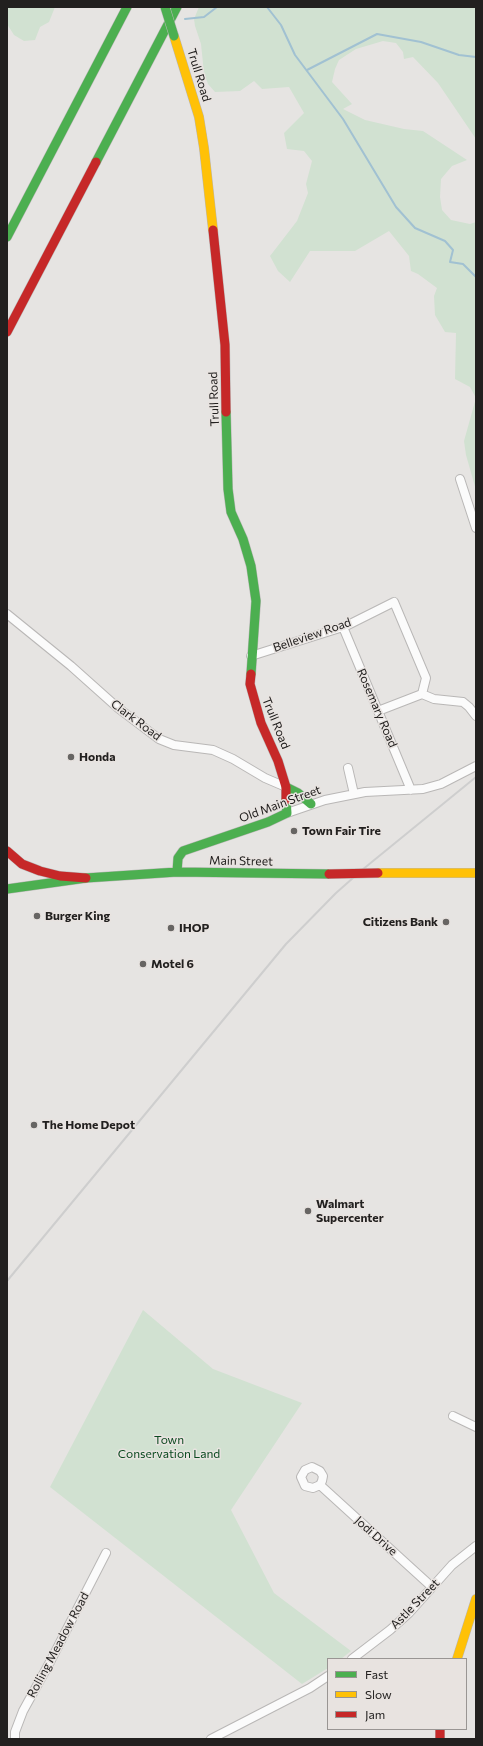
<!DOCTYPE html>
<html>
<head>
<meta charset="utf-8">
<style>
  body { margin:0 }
  #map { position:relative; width:483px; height:1746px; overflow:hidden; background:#e6e4e2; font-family:Commissioner,sans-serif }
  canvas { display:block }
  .frame { position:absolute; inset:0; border:8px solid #22201f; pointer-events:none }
  .legend { position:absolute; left:327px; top:1658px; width:140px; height:72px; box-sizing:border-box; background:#e8e3e0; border:1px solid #999593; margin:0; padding:5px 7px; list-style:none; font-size:12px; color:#22201f }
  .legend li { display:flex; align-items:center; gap:8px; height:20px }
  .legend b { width:20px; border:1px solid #999593 }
</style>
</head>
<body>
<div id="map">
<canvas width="483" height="1746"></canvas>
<div class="frame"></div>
<ul class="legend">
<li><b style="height:5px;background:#4caf50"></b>Fast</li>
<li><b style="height:5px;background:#ffc107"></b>Slow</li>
<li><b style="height:5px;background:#c62828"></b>Jam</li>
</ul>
</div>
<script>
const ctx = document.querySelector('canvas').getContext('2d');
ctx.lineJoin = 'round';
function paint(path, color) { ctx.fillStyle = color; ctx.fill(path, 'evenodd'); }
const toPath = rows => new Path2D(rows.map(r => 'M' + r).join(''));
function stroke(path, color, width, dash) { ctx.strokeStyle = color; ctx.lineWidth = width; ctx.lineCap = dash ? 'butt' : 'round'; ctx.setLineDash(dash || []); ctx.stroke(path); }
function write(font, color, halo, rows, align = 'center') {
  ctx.font = font + ' Commissioner,sans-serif'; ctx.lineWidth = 3; ctx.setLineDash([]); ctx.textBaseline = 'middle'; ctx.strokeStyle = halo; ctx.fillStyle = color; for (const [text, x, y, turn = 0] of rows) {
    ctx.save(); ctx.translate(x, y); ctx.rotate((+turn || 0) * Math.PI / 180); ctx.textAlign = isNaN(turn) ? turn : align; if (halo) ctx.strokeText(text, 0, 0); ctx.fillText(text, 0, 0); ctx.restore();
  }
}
paint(toPath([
  [7,7,55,7,49,22,40,27,35,40,24,41,14,35,7,24],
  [199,7,476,7,476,139,438,83,413,57,404,59,403,52,396,43,383,41,356,49,339,60,335,69,332,82,352,104,343,109,365,120,404,129,423,131,467,160,452,166,441,179,440,197,442,210,451,220,470,224,476,222,476,490,466,455,464,441,476,398,470,387,455,379,456,333,445,332,435,315,434,296,437,288,418,274,411,271,409,256,389,231,355,251,310,251,290,282,278,271,270,256,297,221,308,193,306,184,312,161,304,151,287,149,284,133,304,113,289,87,262,89,254,81,240,91,215,92,208,84,204,73,201,44,195,26,194,19],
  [143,1310,213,1369,302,1403,231,1510,274,1593,351,1651,341,1659,328,1659,328,1668,302,1684,50,1487]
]), '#d1e1d1');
stroke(toPath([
  [267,7,281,25,295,55,343,119,396,207,415,228,445,241,453,250,450,262,463,264,476,277],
  [185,19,204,17,217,7],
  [307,70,377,34,421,42,459,55,476,57]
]), '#a1c1d2', 2);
const street = toPath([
  [460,479,476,528],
  [7,614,71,666,118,708,159,739,174,745,213,750,233,759,265,778,286,787],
  [343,627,411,790],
  [251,656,346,626,394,602,426,678,422,694],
  [422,694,434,699,463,702,469,707,476,716],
  [378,711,422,694],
  [348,768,354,794],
  [287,813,325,800,365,792,423,789,441,784,476,766],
  [453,1416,476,1427],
  [320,1485,313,1488,305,1486,301,1477,305,1470,312,1467,320,1471,323,1476,322,1481,320,1485,432,1587],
  [352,1659,390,1630,409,1613,452,1565,476,1546],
  [15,1739,15,1732,23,1711,50,1662,106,1553],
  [211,1739,310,1688,328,1676]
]);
const fast = toPath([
  [96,162,177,7],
  [7,237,127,7],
  [226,412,228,489,231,512,243,539,251,566,256,601,251,674],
  [286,787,298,793,311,804],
  [177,872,178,858,183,851,268,822,287,813,286,800],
  [7,889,86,878,177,872,329,874]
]);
const slow = toPath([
  [174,36,199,117,204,148,213,230],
  [378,873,476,873],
  [457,1659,476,1599]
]);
const jam = toPath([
  [213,230,225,345,226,412],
  [7,332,96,162],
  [251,674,250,684,261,723,278,761,286,787,286,800],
  [7,851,22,864,40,871,60,876,86,878],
  [440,1729,440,1739]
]);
stroke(street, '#b9b7b6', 10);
stroke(fast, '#b9b7b6', 10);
stroke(slow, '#b9b7b6', 10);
stroke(jam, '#b9b7b6', 10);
stroke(street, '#fbfbfb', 8);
stroke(fast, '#4caf50', 9);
stroke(slow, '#ffc107', 9);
stroke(jam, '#c62828', 9);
stroke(toPath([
  [7,1281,286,944,336,893,362,870,476,777]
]), '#cecece', 2);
const fastBridge = toPath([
  [165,7,174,36]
]);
const jamBridge = toPath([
  [329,874,378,873]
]);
stroke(fastBridge, '#b9b7b6', 10, []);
stroke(jamBridge, '#b9b7b6', 10, []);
stroke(fastBridge, '#4caf50', 9);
stroke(jamBridge, '#c62828', 9);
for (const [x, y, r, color] of [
  [71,757,4,"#676563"],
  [294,831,4,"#676563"],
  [37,916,4,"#676563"],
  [446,922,4,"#676563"],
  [171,928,4,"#676563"],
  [143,964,4,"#676563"],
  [34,1125,4,"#676563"],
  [308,1211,4,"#676563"]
]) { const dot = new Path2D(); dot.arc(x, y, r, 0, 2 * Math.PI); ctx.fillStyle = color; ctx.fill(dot); stroke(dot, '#e8e3e0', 1.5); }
write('12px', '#22201f', '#e8e3e0', [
  ["Trull Road",199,75,73],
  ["Trull Road",214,399,-92],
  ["Belleview Road",312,635,-19],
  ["Rosemary Road",377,708,67],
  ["Clark Road",136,720,37],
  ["Trull Road",276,723,68],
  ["Old Main Street",280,804,-20],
  ["Main Street",241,861,1],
  ["Jodi Drive",376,1536,42],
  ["Astle Street",415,1604,-46],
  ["Rolling Meadow Road",58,1645,-62]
]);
write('bold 12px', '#22201f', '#e8e3e0', [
  ["Honda",79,757],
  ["Town Fair Tire",302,831],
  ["Burger King",45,916],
  ["Citizens Bank",438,922,"right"],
  ["IHOP",179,928],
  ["Motel 6",151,964],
  ["The Home Depot",42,1125],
  ["Walmart",316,1204],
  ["Supercenter",316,1218]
], 'left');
write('12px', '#0a491f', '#e8e3e0', [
  ["Town",169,1440],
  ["Conservation Land",169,1454]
]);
</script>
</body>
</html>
